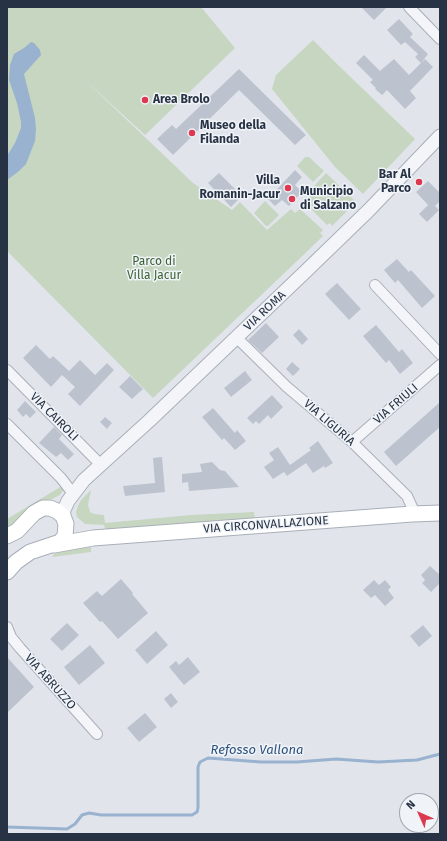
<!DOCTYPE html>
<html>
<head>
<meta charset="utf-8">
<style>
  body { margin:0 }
  #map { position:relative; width:447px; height:841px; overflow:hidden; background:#e1e5eb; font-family:"Fira Sans",sans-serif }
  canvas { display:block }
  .frame { position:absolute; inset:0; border:8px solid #273244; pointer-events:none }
  .north { position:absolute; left:399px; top:793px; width:40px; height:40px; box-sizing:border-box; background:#f0f4f8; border:1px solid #a0a6b0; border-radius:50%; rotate:315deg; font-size:11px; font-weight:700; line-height:16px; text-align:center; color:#273244 }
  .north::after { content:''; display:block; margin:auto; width:14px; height:18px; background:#dc3951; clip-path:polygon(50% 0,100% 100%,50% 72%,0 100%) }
</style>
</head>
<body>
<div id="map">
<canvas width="447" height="841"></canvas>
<div class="frame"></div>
<div class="north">N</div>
</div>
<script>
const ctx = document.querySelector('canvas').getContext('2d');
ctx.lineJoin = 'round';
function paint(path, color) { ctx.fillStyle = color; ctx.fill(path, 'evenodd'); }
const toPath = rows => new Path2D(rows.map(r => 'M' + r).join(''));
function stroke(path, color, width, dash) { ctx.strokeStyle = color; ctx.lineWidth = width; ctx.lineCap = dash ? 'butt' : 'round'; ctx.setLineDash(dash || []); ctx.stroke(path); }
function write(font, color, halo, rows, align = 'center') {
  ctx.font = font + ' "Fira Sans",sans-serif'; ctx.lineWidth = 3; ctx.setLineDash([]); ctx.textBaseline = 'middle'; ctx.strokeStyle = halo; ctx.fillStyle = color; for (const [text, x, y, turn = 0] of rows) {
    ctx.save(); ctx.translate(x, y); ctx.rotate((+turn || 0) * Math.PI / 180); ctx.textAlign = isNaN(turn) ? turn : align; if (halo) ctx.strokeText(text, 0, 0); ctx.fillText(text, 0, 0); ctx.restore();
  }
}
paint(toPath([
  [7,7,201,7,235,48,145,135,85,80,193,183,232,210,240,202,267,230,291,209,295,213,300,209,323,230,320,233,323,236,297,261,153,398,7,251],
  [313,40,336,63,415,139,363,194,335,167,272,89,276,75],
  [305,157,309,157,324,171,313,182,297,166],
  [326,173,356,202,332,226,330,223,327,225,305,203,310,198,307,194],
  [265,201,279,215,268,226,266,226,254,213],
  [62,486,64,489,60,495,52,499,40,501,32,505,17,521,7,528,7,519],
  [91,490,88,505,89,508,90,512,94,514,104,515,105,523,191,515,254,512,255,520,106,531,104,525,85,524,77,517,76,512,78,506,81,500],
  [91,547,91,552,52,557,56,552,65,549]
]), '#c6d6c1');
paint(toPath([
  [31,42,34,43,40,50,41,55,24,74,35,118,36,129,35,141,26,164,19,171,7,180,7,156,15,143,21,128,21,122,17,103,9,80,10,65,14,54,24,48]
]), '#98b2cf');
stroke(toPath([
  [7,827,67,829,75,824,82,815,89,813,101,815,192,815,197,812,198,808,198,767,200,762,208,758,261,762,297,762,336,759,378,762,417,760,440,754]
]), '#98b2cf', 3);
paint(toPath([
  [361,7,387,7,374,20],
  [399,19,413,34,410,37,428,54,421,63,415,57,418,54,405,42,401,45,387,30],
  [364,55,380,71,394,59,409,75,425,59,433,67,410,91,416,98,405,109,387,90,382,95,375,89,376,88,370,82,373,80,356,63],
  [239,69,306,135,295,145,239,90,173,155,157,139,172,125,176,129],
  [295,170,302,177,295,185,302,192,289,206,282,200,275,206,268,199],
  [219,173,242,196,231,207,208,183],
  [428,181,440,193,440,201,435,206,439,210,427,222,419,214,428,205,416,192],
  [397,259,409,272,411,270,435,296,422,308,398,280,395,283,384,270],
  [337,283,361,309,349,320,325,294],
  [266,323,279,337,262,353,248,340],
  [376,325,399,352,402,349,413,363,400,374,389,360,386,363,363,336],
  [299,329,308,339,302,345,293,335],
  [36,345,50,359,53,356,69,371,80,360,95,375,107,363,114,370,80,406,68,394,75,387,62,375,51,387,23,358],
  [292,362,300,369,293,376,286,369],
  [245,371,252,380,231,397,224,388],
  [130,376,143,389,132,399,119,387],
  [272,395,283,407,271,419,268,415,259,424,256,421,253,424,247,418],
  [25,401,36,412,30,418,26,414,23,417,17,410],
  [440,402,440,427,396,466,384,452],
  [213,408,235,433,237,430,246,441,235,450,224,438,222,440,202,417],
  [105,417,112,423,107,429,100,422],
  [54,427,62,435,59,439,74,454,68,460,61,453,56,457,39,443],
  [318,441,333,463,325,468,324,466,313,473,306,463,287,476,284,472,273,479,264,467,274,460,269,453,278,447,290,465,311,450,309,448],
  [162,457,165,492,125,496,123,486,155,483,153,458],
  [212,462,220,470,225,471,239,487,189,491,188,482,182,483,182,474,202,472,200,464],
  [430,566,440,575,440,583,431,592,422,583,425,580,421,575],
  [121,579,133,593,132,594,148,613,118,639,102,621,100,622,83,603,97,591,102,596],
  [374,580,379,585,385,580,391,587,388,590,394,598,385,606,375,595,371,598,363,590],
  [67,623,79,635,62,651,50,639],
  [423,625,432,636,419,647,410,636],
  [156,631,168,645,147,664,135,650],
  [90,645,105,663,79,685,64,667],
  [7,657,34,687,7,713],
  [188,657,200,672,184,685,169,667,176,661,179,665],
  [171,693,178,702,171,708,164,699],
  [145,713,157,727,139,742,127,728]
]), '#bdc3ce');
const minor = toPath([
  [409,7,440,39],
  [375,285,440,354],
  [236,337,287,387,352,442,407,496,412,507,412,514],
  [7,370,101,465],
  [7,424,61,478,71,491],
  [352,442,440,365],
  [7,627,11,637,20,648,97,734]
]);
const tertiary = toPath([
  [63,518,64,510,68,501,84,480,150,420,306,271,369,210,440,136]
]);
const secondary = toPath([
  [7,536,17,531,34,513,43,508,50,508,57,511,63,516,66,524,65,536,60,542,30,552,16,562,7,572],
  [54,545,93,538,412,514,440,513]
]);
stroke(minor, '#a9afb9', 12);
stroke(tertiary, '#a9afb9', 15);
stroke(secondary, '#a9afb9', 17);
stroke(minor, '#f4f5f9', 10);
stroke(tertiary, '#f4f5f9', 13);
stroke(secondary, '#fff', 15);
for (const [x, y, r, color] of [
  [145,100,4,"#dc3951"],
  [192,133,4,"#dc3951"],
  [419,182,4,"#dc3951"],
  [288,188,4,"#dc3951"],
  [292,199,4,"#dc3951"]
]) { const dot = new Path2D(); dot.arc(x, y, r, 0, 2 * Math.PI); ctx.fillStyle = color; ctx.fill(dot); stroke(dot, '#f0f4f8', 1.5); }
write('bold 12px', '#273244', '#f0f4f8', [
  ["Area Brolo",153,100],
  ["Museo della",200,126],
  ["Filanda",200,140],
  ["Bar Al",411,175,"right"],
  ["Parco",411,189,"right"],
  ["Villa",280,181,"right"],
  ["Romanin-Jacur",280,195,"right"],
  ["Municipio",300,192],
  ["di Salzano",300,206]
], 'left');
write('12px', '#3b6233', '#f0f4f8', [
  ["Parco di",154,262],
  ["Villa Jacur",154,276]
]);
write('12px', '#273244', '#f0f4f8', [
  ["VIA ROMA",265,311,-43],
  ["VIA FRIULI",396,404,-41],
  ["VIA CAIROLI",54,417,45],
  ["VIA LIGURIA",329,423,41],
  ["VIA CIRCONVALLAZIONE",266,525,-4],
  ["VIA ABRUZZO",50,682,48]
]);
write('italic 13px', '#2d507d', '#f0f4f8', [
  ["Refosso Vallona",257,750]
]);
</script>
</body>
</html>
